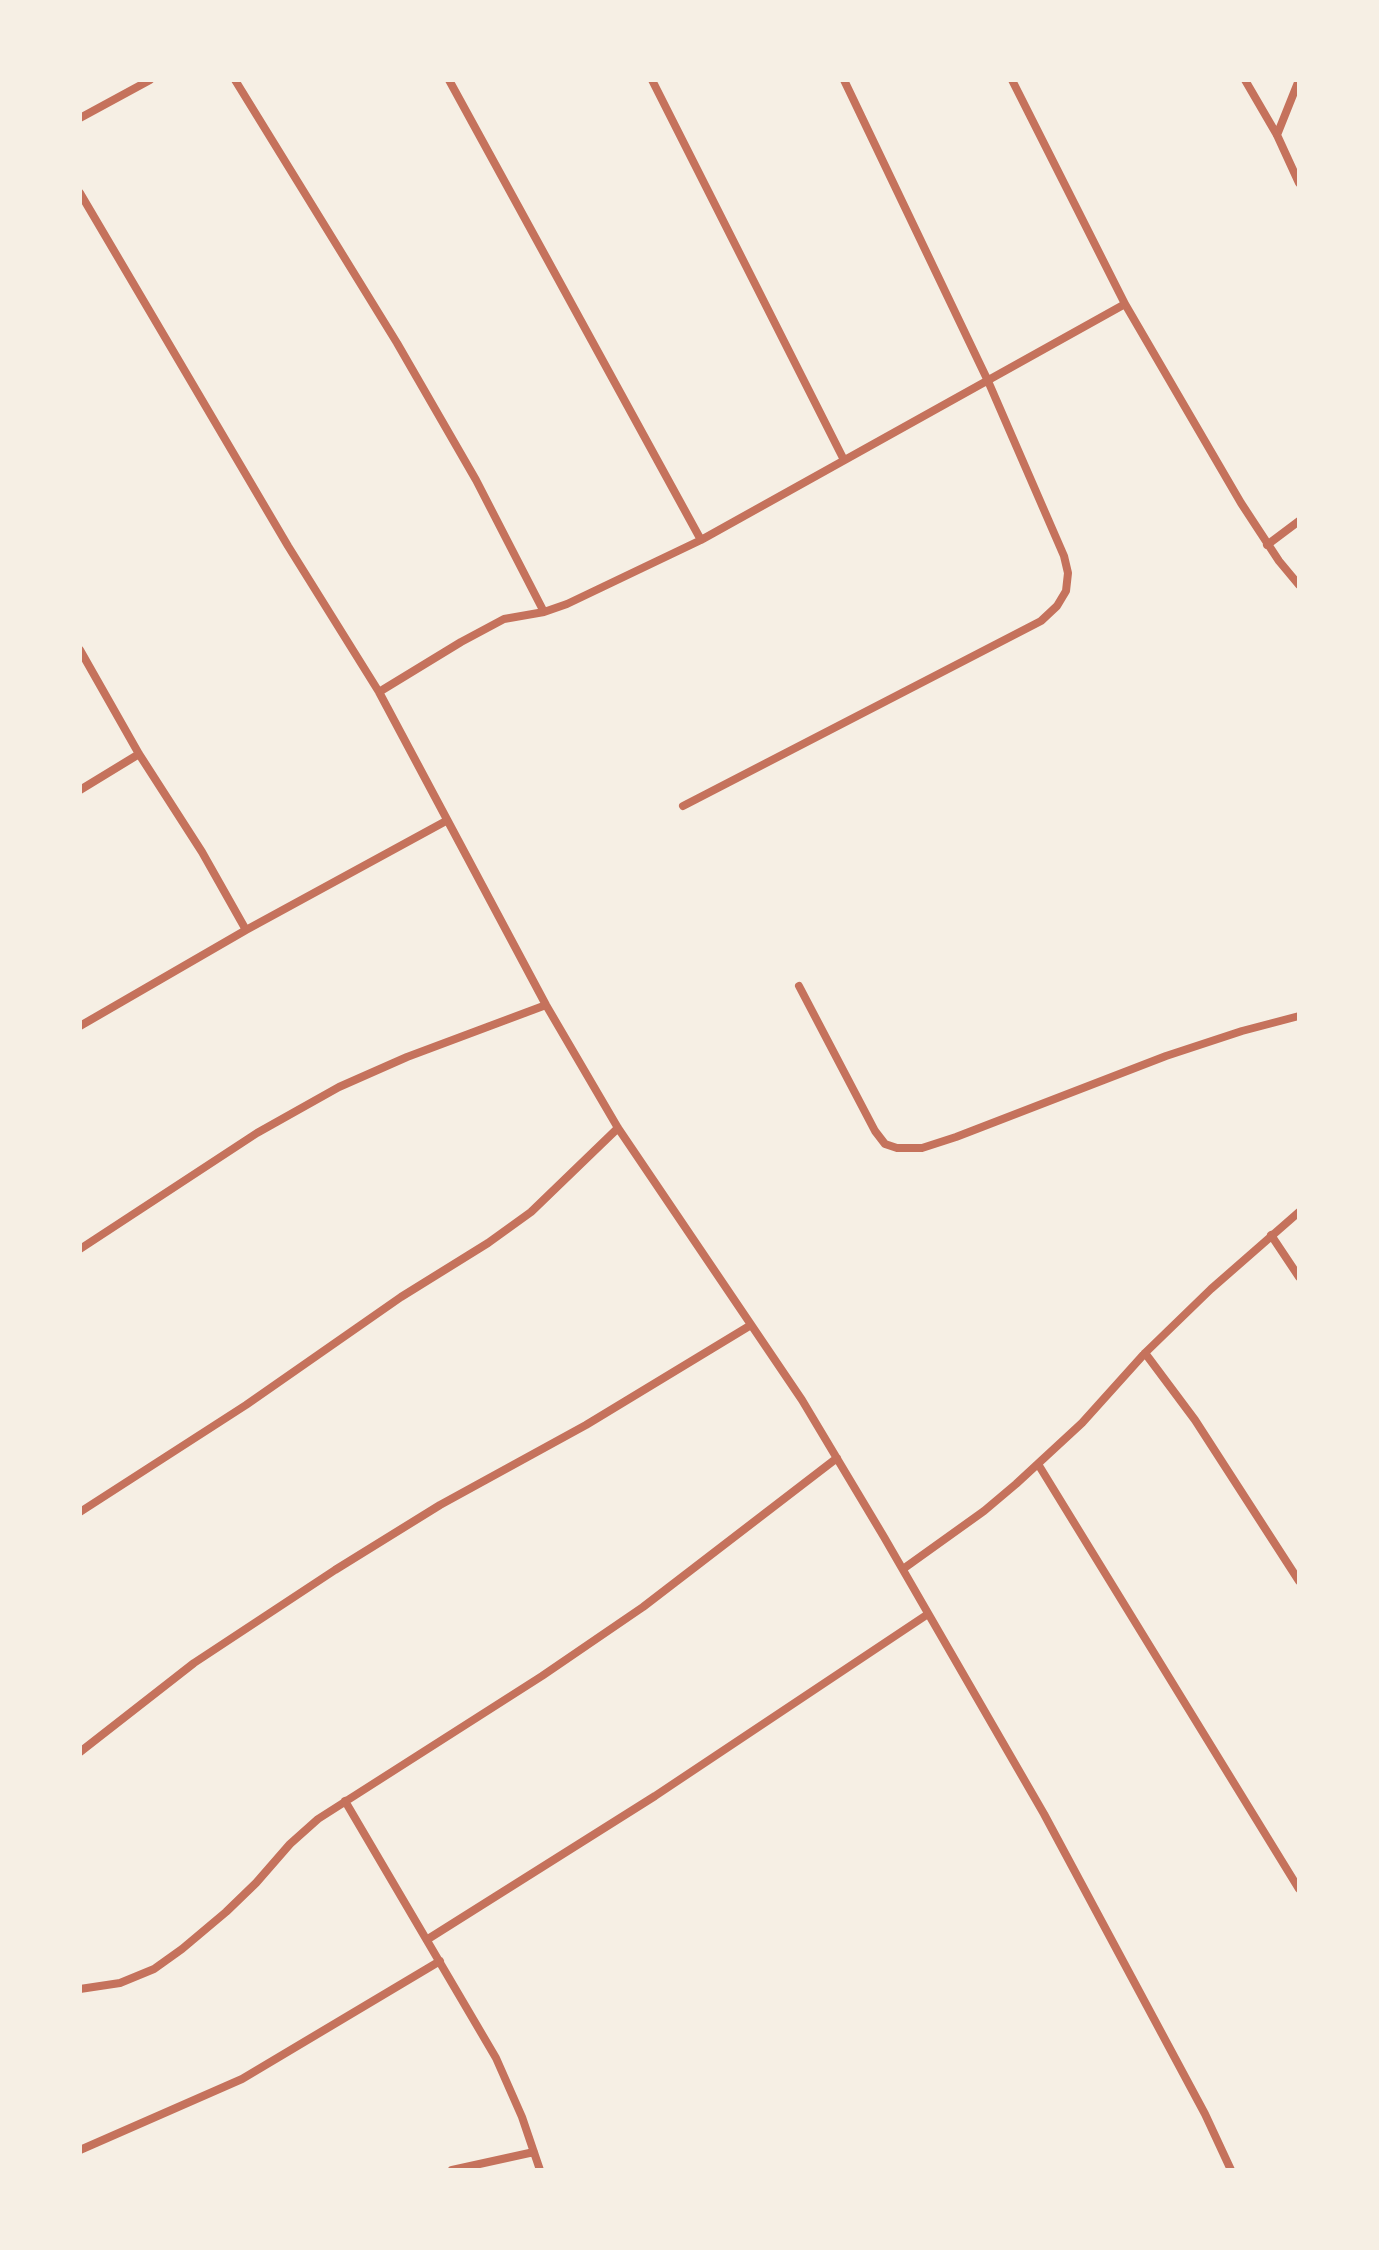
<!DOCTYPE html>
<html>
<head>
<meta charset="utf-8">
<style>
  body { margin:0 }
  #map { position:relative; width:1379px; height:2250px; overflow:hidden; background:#f6efe4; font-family:"Golos Text",sans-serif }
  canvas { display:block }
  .frame { position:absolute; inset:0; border:82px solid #f6efe4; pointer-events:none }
</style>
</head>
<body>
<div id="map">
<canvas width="1379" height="2250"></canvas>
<div class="frame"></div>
</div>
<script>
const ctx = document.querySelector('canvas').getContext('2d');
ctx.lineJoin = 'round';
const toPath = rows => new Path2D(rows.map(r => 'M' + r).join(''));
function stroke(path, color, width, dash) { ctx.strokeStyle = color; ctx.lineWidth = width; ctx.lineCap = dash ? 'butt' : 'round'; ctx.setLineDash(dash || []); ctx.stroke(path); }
stroke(toPath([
  [235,80,397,343,476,480,544,612],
  [449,80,701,540],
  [652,80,844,460],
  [1012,80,1125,304,1241,503,1279,561,1299,585],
  [1245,80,1277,135,1299,183],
  [80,118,150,80],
  [1277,135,1299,80],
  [80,193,288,546,379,692,546,1005,618,1128,802,1400,884,1537,1044,1814,1205,2114,1231,2170],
  [1267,545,1299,521],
  [80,650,139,754,202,852,246,930],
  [379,692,461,642,504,619,544,612,567,604,701,540,1125,304],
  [80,790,139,754],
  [683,806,1041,621,1057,606,1066,591,1068,573,1064,556,988,381,844,80],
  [799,986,875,1131,885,1144,897,1148,922,1148,956,1137,1166,1056,1242,1031,1299,1016],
  [80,1026,246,930,446,821],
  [1271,1235,1299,1277],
  [80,1249,257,1133,339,1087,407,1057,546,1005],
  [1145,1353,1195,1420,1299,1581],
  [1038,1464,1299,1889],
  [80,1512,246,1405,401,1297,488,1243,531,1212,618,1128],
  [903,1569,984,1511,1016,1484,1082,1423,1145,1353,1211,1289,1299,1212],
  [80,1752,194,1663,335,1570,440,1505,586,1425,751,1325],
  [345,1801,496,2058,522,2117,540,2170],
  [428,1939,655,1796,928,1614],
  [80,1989,120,1983,154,1969,182,1949,226,1912,256,1883,290,1844,318,1819,542,1676,643,1607,837,1458],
  [80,2150,242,2079,440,1961],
  [452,2170,534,2152]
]), '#c5725c', 8);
</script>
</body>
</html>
